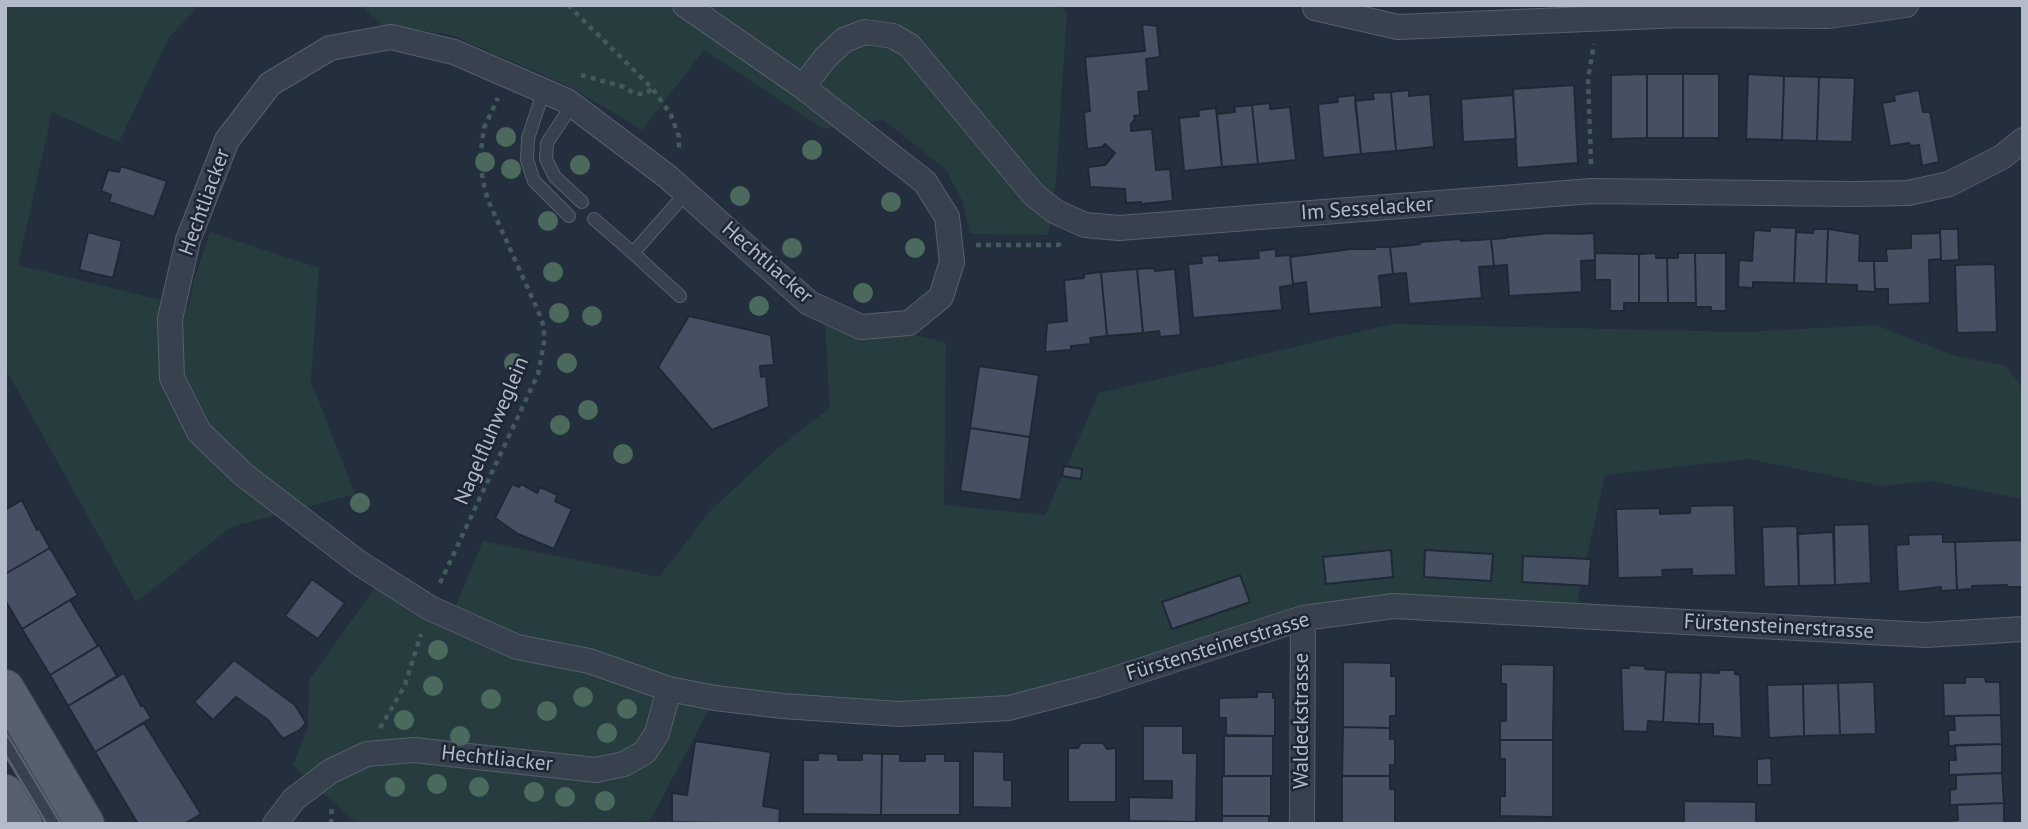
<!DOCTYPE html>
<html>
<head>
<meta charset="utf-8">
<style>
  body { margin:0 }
  #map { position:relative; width:2028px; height:829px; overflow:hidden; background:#242f3e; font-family:"PT Sans",sans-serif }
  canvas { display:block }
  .frame { position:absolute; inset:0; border:7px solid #b4bcc9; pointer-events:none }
</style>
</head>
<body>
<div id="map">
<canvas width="2028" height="829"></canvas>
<div class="frame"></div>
</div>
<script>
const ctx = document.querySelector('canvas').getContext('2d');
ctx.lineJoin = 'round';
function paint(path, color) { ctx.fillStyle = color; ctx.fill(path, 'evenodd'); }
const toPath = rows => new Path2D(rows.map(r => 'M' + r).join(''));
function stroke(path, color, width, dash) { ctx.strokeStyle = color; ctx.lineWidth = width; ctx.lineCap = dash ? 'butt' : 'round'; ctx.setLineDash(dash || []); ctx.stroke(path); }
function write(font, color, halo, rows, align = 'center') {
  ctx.font = font + ' "PT Sans",sans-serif'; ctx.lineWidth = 5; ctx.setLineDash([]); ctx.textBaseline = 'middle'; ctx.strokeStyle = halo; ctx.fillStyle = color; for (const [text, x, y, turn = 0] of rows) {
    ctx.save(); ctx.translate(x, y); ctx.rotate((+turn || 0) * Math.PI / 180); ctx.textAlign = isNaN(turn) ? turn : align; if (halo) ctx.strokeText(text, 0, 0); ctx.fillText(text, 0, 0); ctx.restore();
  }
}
paint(toPath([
  [5,5,200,5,169,37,119,142,52,112,18,265,189,307,194,280,210,232,319,268,311,381,355,494,231,527,136,602,5,368],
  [361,5,1057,5,1067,12,1056,180,1048,235,970,234,962,200,946,170,884,120,823,129,704,50,642,130,569,86,451,35,382,25],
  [824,310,946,343,944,505,1045,515,1099,393,1392,324,1743,332,1876,325,1955,356,2006,366,2023,389,2023,499,1930,481,1881,486,1749,459,1605,475,1574,616,1394,606,1009,708,715,698,650,821,357,824,293,765,308,727,309,680,382,578,451,617,483,541,659,577,712,509,776,450,830,408]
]), '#263c3f');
const building = toPath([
  [1142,24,1157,26,1160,57,1146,59,1149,91,1138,92,1140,115,1134,116,1135,119,1131,124,1131,131,1152,129,1156,170,1170,169,1173,201,1141,204,1141,202,1126,203,1125,189,1090,187,1088,167,1105,165,1115,153,1105,144,1102,147,1087,149,1084,112,1090,111,1085,57,1145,51,1142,24],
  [1647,74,1683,74,1683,138,1647,138,1647,74],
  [1647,74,1647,138,1613,139,1613,142,1611,142,1611,75,1647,74],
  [1683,74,1719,74,1719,141,1717,138,1683,138,1683,74],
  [1748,74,1784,76,1782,140,1748,139,1748,142,1746,142,1748,74],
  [1784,76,1819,77,1817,141,1782,140,1784,76],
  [1819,77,1855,78,1852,145,1851,142,1817,141,1819,77],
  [1574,85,1578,163,1517,168,1513,89,1574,85],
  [1409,90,1409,96,1430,94,1434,147,1396,151,1391,92,1409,90],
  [1919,90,1923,112,1930,112,1939,162,1922,166,1919,145,1910,146,1909,143,1890,146,1882,103,1895,101,1894,95,1919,90],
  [1391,92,1396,151,1361,154,1355,101,1374,99,1372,93,1391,92],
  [1355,95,1361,154,1323,158,1318,104,1338,102,1337,97,1355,95],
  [1513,95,1516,139,1463,142,1461,99,1513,95],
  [1270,103,1270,109,1290,107,1296,160,1258,164,1252,105,1270,103],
  [1252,105,1258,164,1222,167,1217,114,1235,112,1234,107,1252,105],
  [1216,108,1222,167,1184,171,1179,118,1199,116,1198,110,1216,108],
  [121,166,167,181,154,217,109,202,111,195,101,191,108,170,119,172,121,166],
  [1770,227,1796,228,1794,283,1753,282,1753,288,1738,287,1739,260,1752,261,1754,230,1770,231,1770,227],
  [1814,229,1828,229,1826,284,1794,283,1796,232,1813,233,1814,229],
  [1828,229,1860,234,1859,261,1874,261,1875,292,1857,291,1857,285,1826,284,1828,229],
  [1940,229,1958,229,1959,260,1941,261,1940,229],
  [1577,231,1579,234,1594,233,1595,260,1581,261,1582,292,1509,296,1507,265,1494,266,1491,239,1506,238,1506,235,1508,237,1550,233,1577,234,1577,231],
  [88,232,122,241,113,278,79,270,88,232],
  [1940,233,1941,259,1929,260,1930,303,1888,305,1888,289,1875,289,1874,261,1887,261,1886,249,1911,248,1911,234,1940,233],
  [1475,238,1477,240,1491,239,1494,266,1479,267,1482,298,1409,304,1406,273,1393,274,1390,247,1404,246,1404,244,1406,246,1420,244,1420,242,1460,239,1461,241,1475,240,1475,238],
  [1375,247,1390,247,1393,274,1379,276,1382,307,1309,314,1306,282,1293,284,1290,257,1351,249,1375,249,1375,247],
  [1276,249,1276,256,1290,255,1293,285,1280,287,1282,310,1193,318,1188,264,1202,263,1201,256,1219,255,1219,261,1259,258,1258,251,1276,249],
  [1595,253,1639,254,1639,303,1624,303,1624,311,1610,311,1610,280,1595,280,1595,253],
  [1656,253,1656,258,1667,258,1668,303,1639,303,1639,254,1656,253],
  [1678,253,1695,253,1696,303,1668,303,1667,258,1678,258,1678,253],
  [1695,253,1726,253,1726,311,1711,311,1711,307,1696,307,1695,253],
  [1995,264,1997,332,1957,333,1955,265,1995,264],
  [1154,268,1155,271,1175,269,1181,335,1160,337,1159,331,1143,333,1137,269,1154,268],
  [1137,269,1143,333,1107,336,1101,272,1137,269],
  [1101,272,1107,336,1090,338,1091,344,1071,346,1071,350,1045,352,1047,323,1067,321,1064,280,1084,278,1084,274,1101,272],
  [689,316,771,335,774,365,760,366,761,377,766,376,769,407,712,430,658,367,689,316],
  [979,366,1039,375,1030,437,970,428,979,366],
  [970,428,1030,437,1021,500,960,491,970,428],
  [1064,466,1082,469,1081,479,1062,476,1064,466],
  [512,484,519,487,521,484,537,493,540,487,558,495,555,501,572,509,554,549,518,534,495,518,512,484],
  [22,500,37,530,39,528,50,548,5,574,5,510,22,500],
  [1734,505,1736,575,1692,576,1692,569,1662,570,1663,577,1618,578,1616,509,1660,508,1660,514,1690,513,1690,506,1734,505],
  [1869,524,1871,583,1835,585,1834,525,1869,524],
  [1797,526,1799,586,1764,587,1762,527,1797,526],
  [1833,532,1835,585,1799,586,1798,534,1833,532],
  [1943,534,1943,542,1955,542,1957,590,1941,591,1941,587,1898,592,1896,545,1909,544,1908,535,1943,534],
  [2023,540,2023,587,2007,587,2007,585,1972,586,1972,589,1957,590,1955,542,2023,540],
  [50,548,78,595,22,629,5,600,5,574,50,548],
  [1391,550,1393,577,1326,584,1323,557,1391,550],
  [1425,550,1493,554,1491,581,1424,577,1425,550],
  [1523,556,1591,559,1589,586,1522,582,1523,556],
  [1240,575,1250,602,1172,629,1162,602,1240,575],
  [312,579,345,603,318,639,285,616,312,579],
  [70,600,98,646,50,675,22,629,70,600],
  [99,645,117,676,68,706,50,675,99,645],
  [234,660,295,705,306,723,300,730,283,739,268,720,236,697,213,720,194,702,234,660],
  [1343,662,1391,663,1391,676,1396,676,1396,716,1390,716,1390,728,1343,727,1343,662],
  [1501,664,1554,665,1553,740,1500,740,1500,721,1506,721,1506,684,1501,684,1501,664],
  [1629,665,1645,666,1645,669,1666,670,1663,722,1648,721,1647,732,1623,731,1621,668,1629,668,1629,665],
  [1719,670,1735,670,1735,674,1740,675,1742,738,1713,736,1713,724,1699,724,1701,672,1719,673,1719,670],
  [1666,672,1701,673,1699,724,1663,722,1666,672],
  [124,673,141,706,143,705,151,718,95,752,68,706,124,673],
  [1965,677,1985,677,1986,682,2000,682,2001,715,1944,716,1943,683,1965,683,1965,677],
  [1864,682,1874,682,1876,734,1840,735,1838,683,1864,682],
  [1838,683,1840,735,1804,736,1803,684,1838,683],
  [1803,684,1804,736,1769,738,1767,685,1803,684],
  [1257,692,1273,692,1273,698,1275,698,1275,736,1226,735,1226,718,1219,718,1219,698,1257,697,1257,692],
  [2001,715,2002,744,1949,746,1948,730,1955,730,1954,716,2001,715],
  [144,723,201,814,184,824,138,824,95,752,144,723],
  [1143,726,1183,726,1183,753,1197,753,1196,822,1129,821,1129,797,1172,798,1172,781,1143,781,1143,726],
  [1343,727,1390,728,1390,739,1395,739,1395,765,1390,765,1390,776,1342,776,1343,727],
  [1224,736,1273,736,1273,776,1224,776,1224,736],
  [1500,740,1553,740,1553,817,1500,816,1500,796,1505,796,1505,759,1500,759,1500,740],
  [695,741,771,752,763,806,780,809,779,824,672,822,672,793,687,795,695,741],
  [1081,743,1103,743,1107,749,1116,748,1116,802,1068,802,1068,748,1078,748,1081,743],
  [2002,744,2002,773,1949,775,1949,760,1956,760,1955,745,2002,744],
  [973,751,1004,752,1004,780,1012,780,1012,808,973,807,973,751],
  [818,753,838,754,838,760,862,760,862,753,882,754,881,815,803,814,803,760,818,760,818,753],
  [882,754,900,754,900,761,925,761,925,754,945,754,945,761,960,761,960,815,881,815,882,754],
  [1771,758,1772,785,1757,785,1757,759,1771,758],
  [2002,773,2004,803,1950,805,1950,790,1956,789,1956,775,2002,773],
  [1222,776,1271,776,1271,816,1222,816,1222,776],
  [1342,776,1390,776,1390,789,1395,789,1395,824,1342,824,1342,776],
  [1684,801,1756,802,1756,824,1684,824,1684,801],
  [2004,803,2004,824,1951,824,1951,821,1958,820,1957,805,2004,803],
  [1222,816,1269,816,1269,824,1222,824,1222,816]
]);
paint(building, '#455162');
stroke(building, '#1f2835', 2);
const service = toPath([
  [544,90,528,138,527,160,534,181,569,216],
  [572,105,547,143,546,159,555,177,582,202],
  [594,219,633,253,686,193],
  [633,253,680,296],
  [5,743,53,824]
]);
const minor = toPath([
  [685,5,803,87,925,182,947,217,952,262,941,297,909,323,861,327,809,303,668,177,567,101,454,52,391,37,330,48,270,84,227,140,188,240,170,319,172,378,199,432,244,475,359,563,430,608,517,647,589,661,669,689,715,698,783,706,899,714,1009,708,1096,685,1303,618,1394,606,1926,635,2023,629],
  [1315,8,1398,27,1681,15,1829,16,1906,5],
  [803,87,825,58,844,40,865,32,893,36,910,46,1034,195,1056,212,1085,225,1119,228,1592,191,1854,194,1908,193,1949,184,2002,157,2023,140],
  [275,824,294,799,331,771,367,754,414,750,596,770,624,764,645,752,657,733,669,689],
  [1302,824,1303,618]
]);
const primary = toPath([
  [5,689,85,824],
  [5,794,23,824]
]);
stroke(service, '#565f6c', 14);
stroke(minor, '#565f6c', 26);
stroke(primary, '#414a57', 40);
stroke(toPath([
  [568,5,653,89,671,115,679,137,679,151],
  [581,75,624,87,633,93,643,94,653,89],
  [1591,164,1588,78,1594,44],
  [976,245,1058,245,1061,243],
  [440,583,538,374,544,343,544,327,539,313,488,200,483,182,480,158,484,128,498,98],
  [380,728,405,685,421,634],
  [331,824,332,804]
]), '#44595c', 4.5, [5, 5]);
stroke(service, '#38414e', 12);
stroke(minor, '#38414e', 24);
stroke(primary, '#56606e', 38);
stroke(toPath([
  [5,731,61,824],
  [5,754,47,824]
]), '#5a6575', 2);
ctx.fillStyle = '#4b6a5d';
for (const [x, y] of [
  [506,137],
  [812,150],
  [485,162],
  [580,165],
  [511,169],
  [740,196],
  [891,202],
  [548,221],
  [792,248],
  [915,248],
  [553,272],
  [863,293],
  [759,306],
  [559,313],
  [592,316],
  [514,363],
  [567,363],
  [588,410],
  [560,425],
  [623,454],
  [360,503],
  [438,650],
  [433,686],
  [583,697],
  [491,699],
  [627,709],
  [547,711],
  [404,720],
  [607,733],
  [460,736],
  [437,784],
  [395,787],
  [479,787],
  [534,792],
  [565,797],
  [605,801]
]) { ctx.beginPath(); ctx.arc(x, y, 10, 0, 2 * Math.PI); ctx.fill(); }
write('21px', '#b4bcc9', '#1d2633', [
  ["Hechtliacker",205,202,-70],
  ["Im Sesselacker",1367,209,-4],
  ["Hechtliacker",767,263,41],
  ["Nagelfluhweglein",492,431,-67],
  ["Fürstensteinerstrasse",1779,627,3],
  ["Fürstensteinerstrasse",1218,647,-17],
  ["Waldeckstrasse",1302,721,-90],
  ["Hechtliacker",497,759,6]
]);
</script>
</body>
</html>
